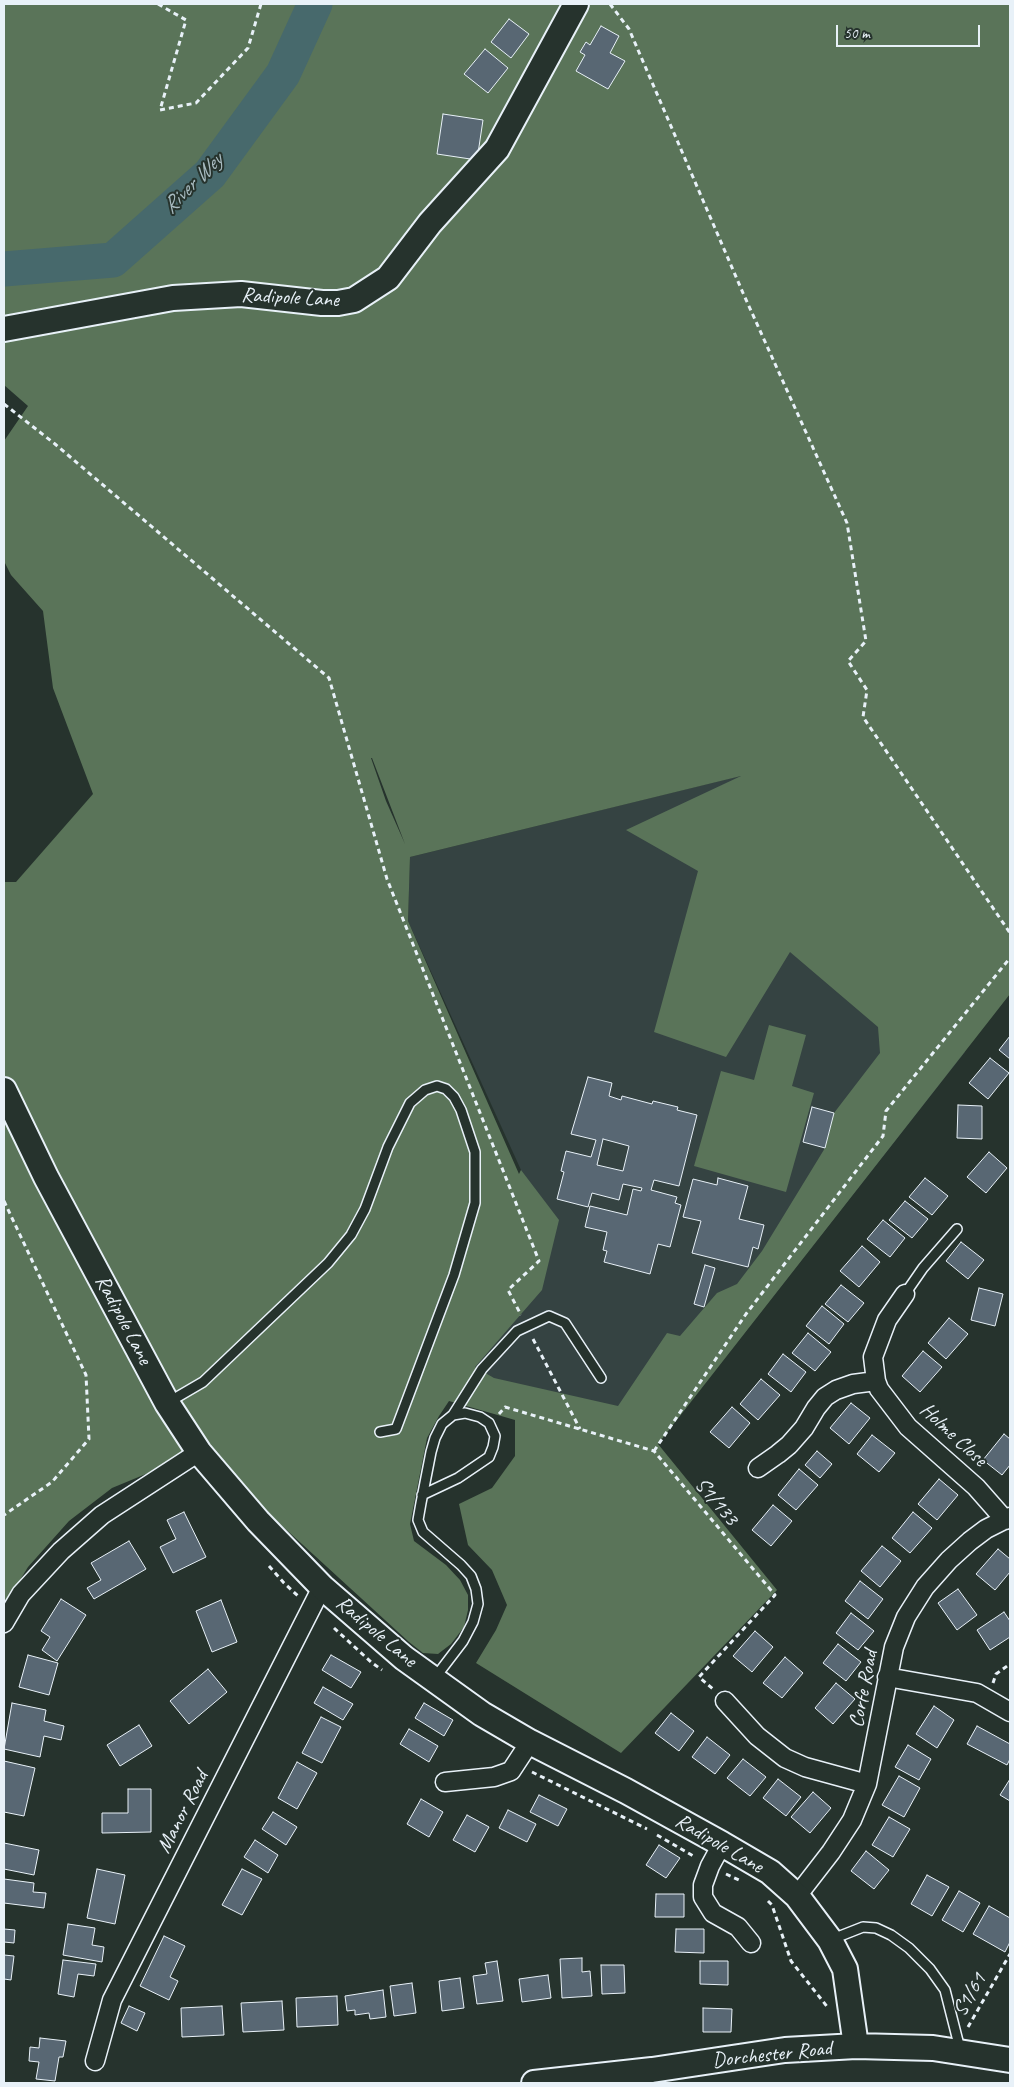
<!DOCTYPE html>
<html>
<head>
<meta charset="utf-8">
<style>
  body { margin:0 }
  #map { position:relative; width:1014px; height:2087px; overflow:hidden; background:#26332d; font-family:Caveat,sans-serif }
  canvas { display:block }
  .frame { position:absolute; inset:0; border:5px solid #e8f1f8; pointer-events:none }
  .scale { position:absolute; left:836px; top:25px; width:144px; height:22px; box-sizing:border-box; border:2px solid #e8f1f8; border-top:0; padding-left:6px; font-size:15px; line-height:18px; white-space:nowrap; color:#e8f1f8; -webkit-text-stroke:4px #26332d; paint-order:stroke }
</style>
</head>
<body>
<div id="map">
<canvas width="1014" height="2087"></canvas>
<div class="frame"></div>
<div class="scale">50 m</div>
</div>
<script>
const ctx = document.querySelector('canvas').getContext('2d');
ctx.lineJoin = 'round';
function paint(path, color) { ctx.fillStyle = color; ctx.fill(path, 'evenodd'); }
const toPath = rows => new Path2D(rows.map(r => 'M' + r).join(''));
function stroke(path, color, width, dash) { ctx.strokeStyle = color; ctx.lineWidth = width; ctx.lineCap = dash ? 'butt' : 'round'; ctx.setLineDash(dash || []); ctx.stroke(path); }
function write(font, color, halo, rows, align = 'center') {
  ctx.font = font + ' Caveat,sans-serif'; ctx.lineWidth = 4; ctx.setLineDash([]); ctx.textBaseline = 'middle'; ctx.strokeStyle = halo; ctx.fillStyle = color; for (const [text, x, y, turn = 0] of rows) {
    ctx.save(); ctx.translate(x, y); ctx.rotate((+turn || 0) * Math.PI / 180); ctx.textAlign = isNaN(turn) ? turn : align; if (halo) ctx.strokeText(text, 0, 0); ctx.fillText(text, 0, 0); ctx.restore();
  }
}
paint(toPath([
  [744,775,965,1052,657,1444,430,1377,521,1170,408,921,410,857]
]), '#354342');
paint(toPath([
  [4,4,1010,4,1010,994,658,1444,777,1590,621,1753,476,1663,496,1630,507,1605,492,1570,468,1545,459,1504,492,1488,515,1456,515,1420,449,1401,439,1416,427,1438,410,1524,414,1541,446,1565,460,1580,468,1595,468,1610,464,1627,451,1644,438,1654,423,1653,409,1642,244,1491,203,1448,180,1395,199,1452,112,1488,69,1521,28,1567,4,1606,4,882,16,882,93,794,53,688,43,611,11,575,4,561,4,441,28,406,4,385],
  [371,758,372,758,405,844,386,801],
  [741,776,626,830,698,871,654,1032,726,1057,790,952,878,1027,880,1053,834,1113,825,1148,762,1251,737,1284,717,1293,680,1336,667,1333,618,1406,494,1378,475,1367,542,1290,559,1220,521,1170,519,1174,408,921,410,857],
  [769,1025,806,1035,792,1086,814,1093,786,1192,694,1166,721,1071,754,1080]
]), '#5a7459');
stroke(toPath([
  [4,269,113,260,210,174,283,74,315,4]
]), '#47696c', 35);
const building = toPath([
  [509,19,529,34,511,58,491,42,509,19],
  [601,26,619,36,610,53,625,61,608,89,576,71,585,55,580,52,586,42,590,45,601,26],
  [485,49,508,68,488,93,464,74,485,49],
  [443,114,483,120,477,160,437,154,443,114],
  [1010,1036,1010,1059,999,1050,1010,1036],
  [990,1058,1009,1073,988,1099,969,1083,990,1058],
  [588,1077,612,1083,609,1096,621,1100,622,1096,652,1104,653,1101,678,1107,677,1110,697,1115,679,1186,654,1180,651,1190,677,1197,675,1203,681,1205,670,1247,658,1244,650,1274,604,1262,607,1251,603,1250,607,1232,585,1227,590,1206,627,1215,633,1189,641,1191,642,1188,623,1184,619,1200,592,1193,588,1207,557,1199,564,1172,561,1171,566,1151,591,1157,596,1140,571,1134,588,1077],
  [603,1139,629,1146,623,1171,597,1165,603,1139],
  [958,1105,982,1106,982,1139,957,1138,958,1105],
  [812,1107,834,1113,825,1148,803,1142,812,1107],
  [989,1152,1007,1168,986,1193,967,1177,989,1152],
  [718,1178,748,1186,739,1219,764,1225,758,1249,753,1247,748,1267,692,1253,701,1221,683,1217,693,1179,717,1185,718,1178],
  [925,1178,948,1196,932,1215,909,1197,925,1178],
  [905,1201,928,1219,912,1238,889,1220,905,1201],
  [883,1220,905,1238,890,1257,867,1239,883,1220],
  [961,1242,984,1260,968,1279,946,1261,961,1242],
  [862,1246,880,1262,859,1287,840,1271,862,1246],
  [705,1265,715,1268,704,1307,694,1304,705,1265],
  [841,1285,864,1303,848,1322,825,1304,841,1285],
  [979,1288,1003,1294,995,1326,971,1320,979,1288],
  [822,1306,844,1324,829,1344,806,1326,822,1306],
  [949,1318,968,1334,946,1359,928,1343,949,1318],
  [808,1333,831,1352,815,1371,792,1353,808,1333],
  [923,1351,942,1367,920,1392,902,1376,923,1351],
  [783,1354,806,1372,791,1392,768,1374,783,1354],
  [761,1379,780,1395,758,1420,740,1404,761,1379],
  [851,1403,870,1418,849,1444,830,1428,851,1403],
  [732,1407,750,1423,729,1448,710,1432,732,1407],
  [1004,1434,1010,1439,1010,1465,1002,1475,983,1460,1004,1434],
  [872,1435,895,1453,879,1472,857,1454,872,1435],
  [817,1451,832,1464,820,1478,805,1465,817,1451],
  [799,1469,818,1485,796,1510,778,1495,799,1469],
  [939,1479,958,1495,937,1520,918,1504,939,1479],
  [773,1505,792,1521,771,1546,752,1530,773,1505],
  [184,1512,206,1557,173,1573,160,1547,176,1539,167,1520,184,1512],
  [913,1512,932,1528,910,1553,892,1538,913,1512],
  [129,1541,146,1569,94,1599,87,1588,101,1580,91,1563,129,1541],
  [882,1546,901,1561,880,1587,861,1571,882,1546],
  [998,1549,1010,1559,1010,1572,995,1590,976,1574,998,1549],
  [860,1581,883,1599,868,1619,845,1601,860,1581],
  [958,1589,977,1615,957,1630,938,1603,958,1589],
  [61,1599,86,1615,57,1661,42,1650,50,1637,41,1631,61,1599],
  [221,1600,237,1642,212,1652,196,1611,221,1600],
  [1004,1612,1010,1621,1010,1637,990,1650,977,1630,1004,1612],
  [851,1613,874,1631,858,1650,836,1633,851,1613],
  [755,1631,773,1647,752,1672,733,1656,755,1631],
  [838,1644,861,1662,846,1681,823,1663,838,1644],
  [28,1655,58,1663,49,1695,19,1687,28,1655],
  [331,1655,361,1672,351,1688,322,1670,331,1655],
  [785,1657,803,1673,782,1698,763,1683,785,1657],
  [208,1669,227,1692,189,1724,170,1701,208,1669],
  [836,1683,855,1699,833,1724,815,1708,836,1683],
  [323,1687,353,1704,343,1720,314,1703,323,1687],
  [12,1703,46,1710,44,1721,64,1726,61,1740,44,1736,40,1757,4,1749,12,1703],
  [424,1703,453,1720,444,1736,415,1718,424,1703],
  [934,1706,954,1720,937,1748,916,1734,934,1706],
  [671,1713,694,1731,679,1751,655,1733,671,1713],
  [321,1717,341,1727,322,1763,302,1753,321,1717],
  [139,1725,152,1746,120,1766,107,1745,139,1725],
  [977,1726,1010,1744,1010,1759,1007,1765,967,1744,977,1726],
  [409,1729,438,1746,429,1762,400,1744,409,1729],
  [707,1737,730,1755,715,1774,692,1757,707,1737],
  [908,1745,931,1759,919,1780,895,1767,908,1745],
  [743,1759,766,1777,750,1796,727,1778,743,1759],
  [4,1761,35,1768,24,1816,4,1812,4,1761],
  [297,1762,317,1773,297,1809,278,1798,297,1762],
  [899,1776,920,1788,904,1817,882,1805,899,1776],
  [778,1779,801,1797,786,1816,763,1798,778,1779],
  [1010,1779,1010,1801,1000,1795,1010,1779],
  [128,1789,151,1789,151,1832,102,1833,102,1813,128,1813,128,1789],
  [813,1792,831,1808,810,1833,791,1817,813,1792],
  [539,1795,567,1809,558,1826,530,1812,539,1795],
  [421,1799,443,1812,429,1837,407,1824,421,1799],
  [508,1810,536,1824,527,1842,499,1828,508,1810],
  [273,1812,297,1827,286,1845,262,1829,273,1812],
  [467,1815,489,1827,475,1852,453,1840,467,1815],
  [889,1817,910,1829,893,1857,872,1845,889,1817],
  [255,1840,278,1855,268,1873,244,1857,255,1840],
  [4,1843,39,1850,34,1875,4,1869,4,1843],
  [659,1845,680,1858,666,1878,646,1865,659,1845],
  [866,1851,889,1870,874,1889,851,1871,866,1851],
  [97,1869,125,1875,115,1924,87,1918,97,1869],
  [242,1869,262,1879,242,1915,222,1905,242,1869],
  [927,1875,949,1887,932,1916,911,1904,927,1875],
  [4,1879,34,1883,33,1892,46,1893,44,1908,4,1903,4,1879],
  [959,1891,980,1903,963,1932,942,1920,959,1891],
  [656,1894,684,1894,684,1917,655,1917,656,1894],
  [989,1906,1010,1918,1010,1942,1005,1952,973,1934,989,1906],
  [68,1924,95,1928,92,1945,104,1947,102,1962,63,1955,68,1924],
  [4,1929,15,1930,14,1943,4,1942,4,1929],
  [676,1929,704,1929,704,1953,675,1952,676,1929],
  [164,1936,185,1946,170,1977,178,1981,169,2000,140,1986,164,1936],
  [4,1955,14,1956,11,1980,4,1979,4,1955],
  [582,1958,582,1972,590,1971,592,1996,562,1998,560,1959,582,1958],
  [63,1960,96,1964,94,1976,78,1974,74,1997,58,1994,63,1960],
  [497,1961,503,2001,477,2004,473,1976,487,1974,485,1963,497,1961],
  [700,1961,728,1961,728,1985,700,1984,700,1961],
  [601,1965,624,1965,625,1993,602,1994,601,1965],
  [548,1975,551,1998,522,2002,519,1979,548,1975],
  [460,1978,464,2008,442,2011,439,1981,460,1978],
  [412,1983,416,2013,394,2016,390,1986,412,1983],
  [383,1990,386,2017,370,2019,369,2013,355,2015,355,2010,347,2011,345,1996,383,1990],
  [337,1996,338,2025,297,2027,296,1998,337,1996],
  [282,2001,284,2030,243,2032,241,2003,282,2001],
  [129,2006,145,2013,137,2031,121,2023,129,2006],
  [222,2006,224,2035,182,2037,181,2008,222,2006],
  [703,2008,732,2009,731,2032,703,2032,703,2008],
  [40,2038,66,2041,63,2057,59,2057,55,2081,36,2079,39,2062,29,2061,30,2047,39,2048,40,2038]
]);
paint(building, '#586773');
stroke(building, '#e8f1f8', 1);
const lane = toPath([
  [905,1294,923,1268,957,1229],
  [167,1403,203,1382,328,1263,351,1235,365,1209,388,1147,410,1103,425,1090,437,1086,446,1089,454,1097,461,1110,475,1152,475,1203,454,1275,396,1429,380,1432],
  [453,1415,482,1369,517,1331,549,1316,565,1323,601,1378],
  [422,1495,458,1478,489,1457,493,1447,495,1436,489,1423,480,1417,465,1413,453,1415,442,1424,435,1438,431,1452,421,1503,418,1520,423,1532,461,1565,471,1576,476,1589,478,1604,473,1622,463,1641,434,1679],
  [830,1940,863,1927,876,1928,891,1935,909,1948,930,1969,945,1990,960,2049]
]);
const street = toPath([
  [905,1294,887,1320,873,1357,876,1381,879,1389,908,1427,976,1487,1005,1520],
  [758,1468,778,1454,789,1445,804,1428,816,1408,825,1397,836,1390,853,1384,876,1381],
  [4,1623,21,1594,61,1551,102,1515,199,1452],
  [887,1677,977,1693,1010,1712],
  [725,1701,757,1736,785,1758,805,1767,867,1784],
  [445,1782,494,1777,511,1771,530,1742],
  [722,1844,710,1866,703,1885,703,1897,713,1913,738,1927,751,1943],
  [797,1896,831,1852,852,1820,867,1784,894,1647,906,1617,925,1587,949,1560,970,1541,986,1529,1010,1517],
  [95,2061,112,2000,322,1587]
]);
const secondary = toPath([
  [4,329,173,298,241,294,322,303,338,303,354,300,388,278,430,223,497,149,576,4],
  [4,1090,46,1177,167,1403,199,1452,258,1521,322,1587,404,1658,482,1714,530,1742,626,1791,722,1844,770,1872,797,1896,830,1940,845,1969,856,2046],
  [534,2083,652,2070,785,2050,856,2046,933,2048,1010,2060]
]);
stroke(lane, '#e8f1f8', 12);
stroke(street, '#e8f1f8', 21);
stroke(secondary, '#e8f1f8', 28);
stroke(toPath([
  [158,4,186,20,160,110,196,103,248,48,261,4],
  [610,4,629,29,743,293,847,523,866,641,848,661,867,690,863,717,1010,933],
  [4,404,55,444,329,678,387,879,539,1261,508,1290,521,1315],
  [4,1201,86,1375,89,1439,52,1482,4,1515],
  [533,1339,580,1429],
  [499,1414,505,1407,654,1451,775,1595,699,1677,714,1690],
  [654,1451,746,1314,883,1136,886,1111,1010,958],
  [269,1566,284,1583,298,1596],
  [334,1628,371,1662,382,1670],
  [993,1683,996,1674,1010,1664],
  [532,1772,647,1829],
  [657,1835,695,1857],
  [726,1874,739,1880],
  [768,1901,772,1905,791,1961,829,2009],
  [968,2027,1010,1954]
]), '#e8f1f8', 3, [5, 4]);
stroke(lane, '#26332d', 9);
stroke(street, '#26332d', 18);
stroke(secondary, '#26332d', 24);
write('21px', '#e8f1f8', '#26332d', [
  ["Radipole Lane",290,298,3],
  ["Radipole Lane",123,1320,62],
  ["Holme Close",953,1435,43],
  ["S1/133",716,1502,50],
  ["Radipole Lane",376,1632,40],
  ["Corfe Road",864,1689,-79],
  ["Manor Road",183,1812,-63],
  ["Radipole Lane",719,1844,30],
  ["S1/61",970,1995,-60],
  ["Dorchester Road",772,2055,-6]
]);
write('italic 22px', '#a8bbc0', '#26332d', [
  ["River Wey",193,184,-45]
]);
</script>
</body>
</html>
